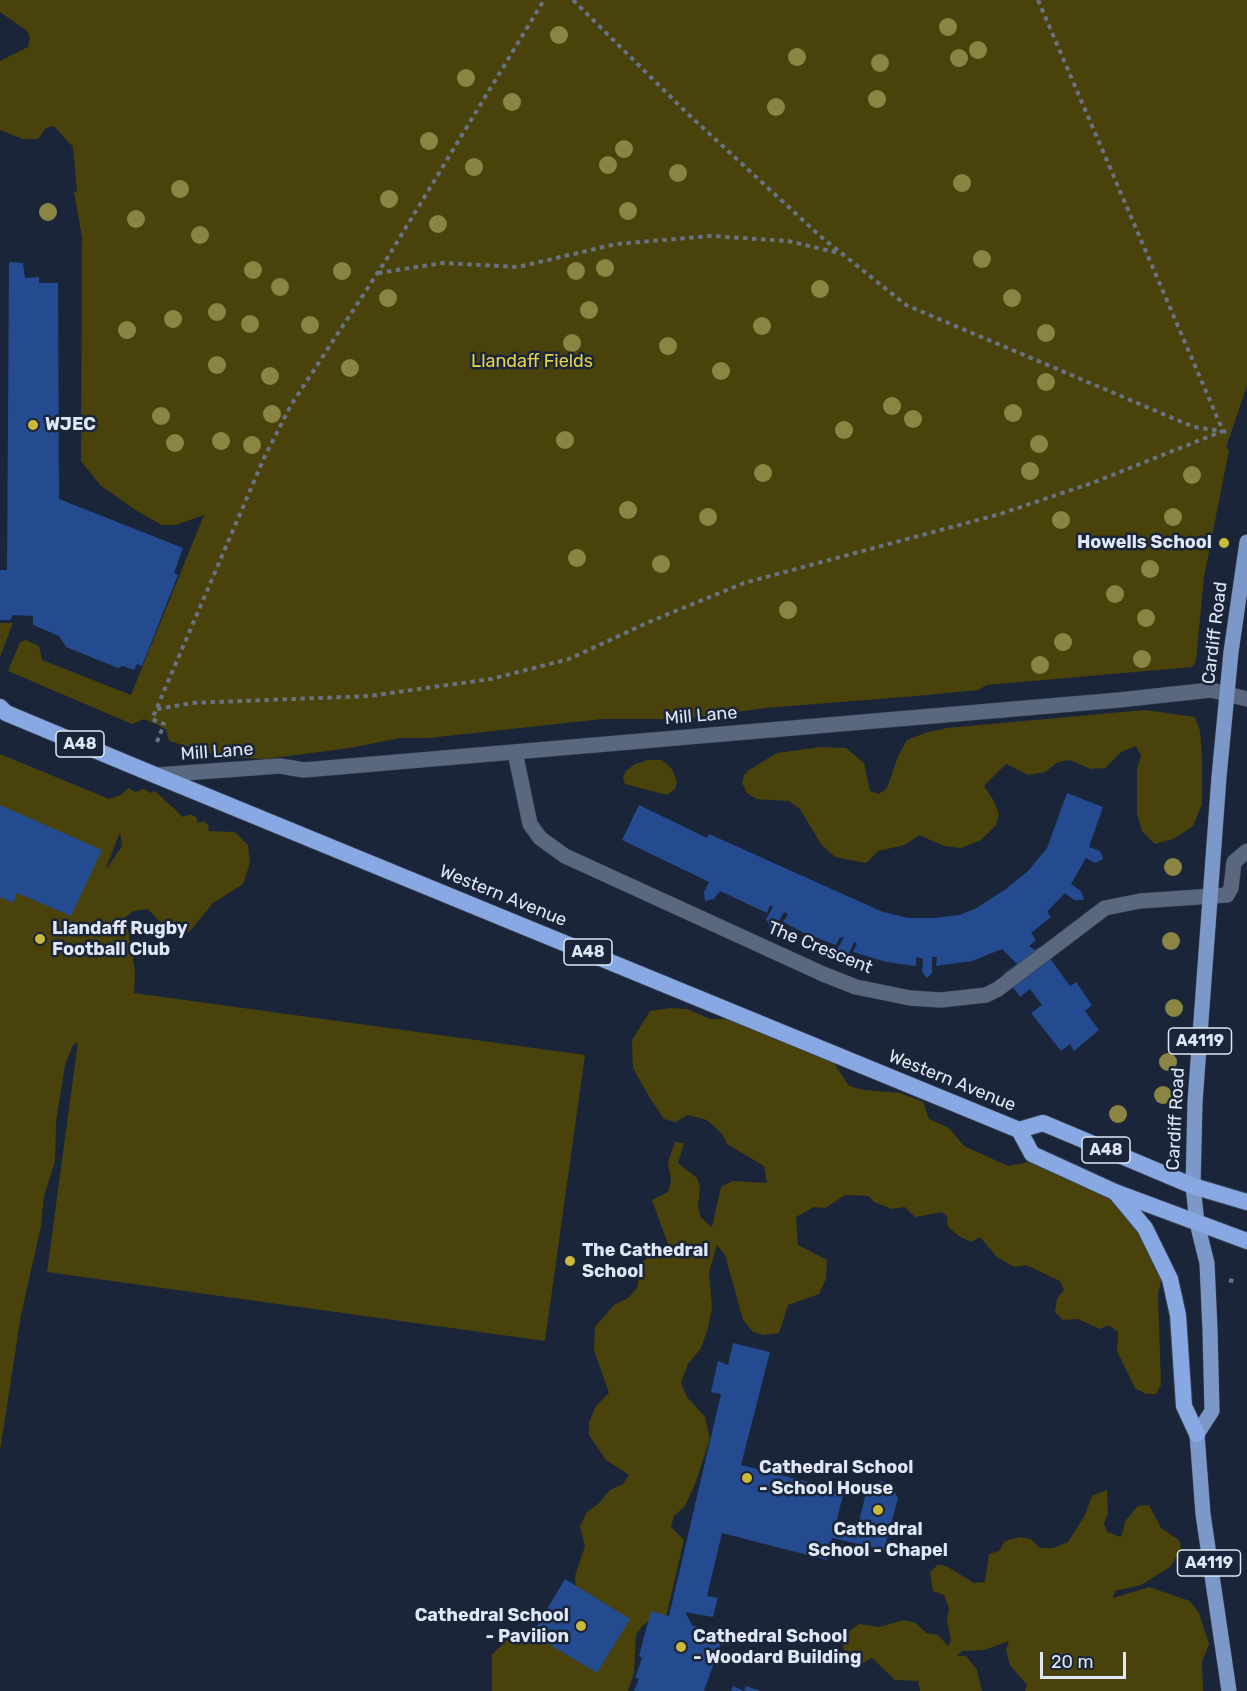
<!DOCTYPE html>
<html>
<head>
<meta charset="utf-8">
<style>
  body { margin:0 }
  #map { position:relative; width:1247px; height:1691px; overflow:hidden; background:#1a2539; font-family:Rubik,sans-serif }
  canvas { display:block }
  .scale { position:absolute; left:1040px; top:1652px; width:86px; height:27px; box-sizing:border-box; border:3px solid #dfe7f5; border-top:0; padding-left:8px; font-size:18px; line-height:21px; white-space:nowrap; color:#dfe7f5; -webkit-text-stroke:4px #1a2539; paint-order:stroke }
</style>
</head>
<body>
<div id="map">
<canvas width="1247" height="1691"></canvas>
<div class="scale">20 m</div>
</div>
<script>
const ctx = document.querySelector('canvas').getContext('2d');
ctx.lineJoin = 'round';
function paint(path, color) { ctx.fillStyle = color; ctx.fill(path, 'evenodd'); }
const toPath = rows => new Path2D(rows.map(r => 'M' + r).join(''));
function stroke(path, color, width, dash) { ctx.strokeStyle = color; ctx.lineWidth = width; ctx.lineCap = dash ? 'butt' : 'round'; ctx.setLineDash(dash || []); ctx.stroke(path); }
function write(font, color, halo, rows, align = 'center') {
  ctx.font = font + ' Rubik,sans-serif'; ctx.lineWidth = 5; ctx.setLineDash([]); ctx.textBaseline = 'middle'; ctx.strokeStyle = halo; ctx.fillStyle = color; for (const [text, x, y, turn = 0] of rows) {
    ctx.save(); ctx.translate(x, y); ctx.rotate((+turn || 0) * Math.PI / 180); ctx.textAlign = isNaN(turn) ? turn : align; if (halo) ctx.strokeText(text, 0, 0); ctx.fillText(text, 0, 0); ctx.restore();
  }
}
paint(toPath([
  [0,0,1247,0,1247,386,1226,447,1229,450,1204,577,1196,661,1192,667,987,685,978,690,928,695,766,708,684,719,603,719,428,738,400,738,350,748,265,759,224,757,169,741,166,730,160,726,144,719,132,724,8,671,20,642,26,640,39,646,42,660,131,695,204,515,176,525,162,525,137,511,100,485,81,461,82,237,74,192,77,191,73,147,54,126,46,128,38,139,23,139,0,130,0,61,28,47,30,38,27,31,0,12],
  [0,623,13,623,0,657],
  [1145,710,1195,717,1200,731,1202,754,1202,804,1193,826,1173,839,1155,844,1142,831,1137,813,1137,770,1141,755,1136,746,1121,752,1105,768,1091,769,1070,760,1058,762,1045,772,1028,775,1006,764,984,786,994,801,999,815,996,825,981,840,961,848,944,846,919,835,905,845,878,851,866,863,835,857,821,844,800,809,789,801,756,799,747,793,742,783,744,775,749,770,777,753,821,747,846,748,864,763,870,791,879,794,887,788,899,754,907,740,925,733,947,728],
  [0,754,109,799,121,795,128,788,135,792,144,789,151,793,155,791,183,817,190,814,196,817,198,823,204,821,209,826,208,831,235,832,248,845,250,863,243,884,213,903,190,931,178,937,167,930,148,909,133,911,126,917,135,971,134,993,585,1055,545,1341,47,1272,78,1042,73,1045,65,1065,56,1122,55,1161,44,1196,41,1226,21,1315,0,1451],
  [120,832,122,846,107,868,106,868],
  [648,760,662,760,672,769,677,782,675,789,667,795,625,784,623,778,626,771,635,764],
  [671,1008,687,1009,710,1019,733,1019,802,1035,834,1063,849,1086,864,1090,900,1093,923,1102,929,1119,949,1128,964,1146,1008,1166,1035,1161,1094,1176,1136,1229,1163,1270,1158,1295,1161,1385,1156,1394,1146,1394,1135,1388,1117,1351,1118,1332,1109,1325,1100,1329,1078,1319,1063,1320,1055,1312,1057,1299,1064,1290,1060,1281,1026,1265,1014,1267,997,1257,980,1237,971,1242,959,1236,948,1227,947,1216,942,1212,915,1217,905,1207,892,1209,874,1202,869,1196,845,1195,825,1208,814,1207,796,1217,798,1245,827,1260,826,1279,819,1294,788,1305,779,1333,764,1335,753,1332,743,1320,725,1255,717,1245,709,1272,712,1308,708,1328,701,1348,688,1364,681,1383,687,1397,705,1417,710,1439,695,1484,685,1506,674,1516,671,1527,684,1540,666,1617,653,1618,642,1626,636,1635,634,1673,628,1691,492,1691,492,1655,514,1632,545,1633,576,1589,575,1576,585,1546,580,1526,587,1512,598,1504,610,1490,623,1484,629,1475,606,1460,589,1435,589,1422,596,1406,609,1393,594,1350,595,1327,614,1305,628,1298,637,1288,642,1262,668,1244,652,1200,668,1192,671,1181,668,1162,675,1142,684,1143,678,1163,697,1178,700,1187,698,1208,701,1218,712,1227,721,1187,732,1181,767,1183,764,1166,727,1144,722,1134,707,1120,688,1115,675,1122,664,1119,650,1098,633,1068,632,1040,650,1011],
  [1107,1490,1108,1514,1104,1523,1107,1532,1121,1537,1126,1520,1138,1506,1149,1505,1161,1528,1180,1541,1181,1550,1170,1567,1141,1585,1115,1591,1113,1598,1149,1587,1190,1601,1199,1613,1209,1644,1202,1662,1203,1691,1025,1691,1027,1685,1010,1665,1006,1650,1009,1641,984,1650,962,1651,957,1656,966,1656,977,1670,982,1691,920,1691,918,1681,895,1680,872,1658,863,1663,852,1662,843,1648,842,1636,859,1624,879,1627,904,1620,916,1623,926,1633,938,1635,948,1646,951,1641,947,1620,949,1608,944,1595,933,1591,930,1573,938,1564,948,1567,974,1583,985,1582,989,1554,999,1551,1005,1541,1020,1537,1031,1539,1040,1548,1053,1548,1068,1542,1085,1515,1092,1496]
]), '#4a420b');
paint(toPath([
  [9,262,23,263,25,278,39,277,39,283,58,283,59,499,183,548,174,573,178,575,142,666,137,664,134,670,123,666,118,668,66,647,59,636,33,625,33,616,13,615,10,620,0,620,0,570,7,570],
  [1067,793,1103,807,1089,847,1100,851,1103,859,1095,863,1086,858,1071,884,1081,891,1084,900,1074,900,1065,893,1047,912,1051,917,1031,933,1036,940,1029,946,1035,950,1041,946,1070,986,1076,982,1092,1005,1085,1011,1099,1030,1074,1051,1070,1044,1061,1051,1031,1013,1042,1005,1030,989,1020,997,1003,974,1017,964,1002,949,972,961,936,966,937,957,932,957,932,973,927,978,922,972,923,959,916,957,916,966,886,962,853,952,857,944,854,942,848,956,842,959,838,958,836,951,844,938,840,937,836,945,804,933,783,922,788,914,784,912,777,925,771,928,766,919,773,907,770,905,767,913,720,891,714,899,705,901,704,892,709,882,622,840,639,805,707,838,709,834,883,912,908,918,934,918,959,915,975,909,1006,889,1028,871,1047,848],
  [0,805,102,850,71,916,17,893,13,903,0,897],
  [733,1343,770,1352,741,1465,844,1491,836,1523,857,1529,867,1489,880,1481,889,1483,898,1498,884,1550,832,1538,827,1560,722,1533,707,1596,718,1598,713,1617,685,1612,692,1625,723,1638,704,1691,634,1691,639,1679,635,1678,642,1658,639,1656,651,1611,669,1616,721,1394,711,1392,718,1361,728,1365],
  [565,1579,630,1619,597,1673,532,1634],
  [733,1686,744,1691,746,1686,760,1691,731,1691]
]), '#244a8f');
const minor = toPath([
  [515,752,530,824,540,838,565,856,823,974,856,987,910,998,941,1000,986,995,998,989,1105,908,1140,901,1227,895,1231,888,1234,862,1247,851],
  [157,775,280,766,304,770,1119,700,1211,690,1247,699]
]);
const primary = toPath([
  [1229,1691,1203,1514,1197,1434,1212,1411,1210,1330,1207,1263,1197,1223,1193,1186,1195,1102,1219,777,1231,652,1247,542]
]);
const trunk = toPath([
  [0,707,6,713,138,768,1019,1130,1043,1123,1193,1186,1247,1202],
  [1019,1130,1032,1154,1115,1192,1247,1241],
  [1115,1192,1145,1228,1170,1279,1178,1315,1184,1406,1197,1434]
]);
stroke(minor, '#394252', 16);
stroke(primary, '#394252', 16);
stroke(trunk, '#394252', 18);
stroke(toPath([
  [573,0,688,114,820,236,906,305,1194,427,1222,431],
  [1038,0,1223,431,1229,433],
  [378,273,443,263,518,267,616,244,711,236,788,241,839,253],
  [157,709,192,703,369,696,491,679,569,659,649,622,744,583,1000,514,1092,483,1223,431],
  [157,742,164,724,152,719,264,458,291,405,388,257,544,0],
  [1229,1280,1236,1282]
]), '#687283', 4, [4.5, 4.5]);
stroke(minor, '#5a687f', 15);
stroke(primary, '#7c98c9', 15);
stroke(trunk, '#87a8e2', 16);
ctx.fillStyle = '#8a8542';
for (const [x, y] of [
  [948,27],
  [559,35],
  [978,50],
  [797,57],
  [959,58],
  [880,63],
  [466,78],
  [877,99],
  [512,102],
  [776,107],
  [429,141],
  [624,149],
  [608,165],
  [474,167],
  [678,173],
  [962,183],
  [180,189],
  [389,199],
  [628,211],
  [48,212],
  [136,219],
  [438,224],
  [200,235],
  [982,259],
  [605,268],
  [253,270],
  [342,271],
  [576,271],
  [280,287],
  [820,289],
  [388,298],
  [1012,298],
  [589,310],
  [217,312],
  [173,319],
  [250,324],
  [310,325],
  [762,326],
  [127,330],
  [1046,333],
  [572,343],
  [668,346],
  [217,365],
  [350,368],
  [721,371],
  [270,376],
  [1046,382],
  [892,406],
  [1013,413],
  [272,414],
  [161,416],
  [913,419],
  [844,430],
  [565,440],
  [221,441],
  [175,443],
  [1039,444],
  [252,445],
  [1030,471],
  [763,473],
  [1192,475],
  [628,510],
  [708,517],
  [1173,517],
  [1061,520],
  [577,558],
  [661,564],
  [1150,569],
  [1115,594],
  [788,610],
  [1146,618],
  [1063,642],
  [1142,659],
  [1040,665],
  [1173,867],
  [1171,941],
  [1174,1008],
  [1168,1062],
  [1163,1095],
  [1118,1114]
]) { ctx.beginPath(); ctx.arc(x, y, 9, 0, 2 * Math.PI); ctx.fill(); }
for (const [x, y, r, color] of [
  [33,425,6,"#cbb939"],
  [1224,543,6,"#cbb939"],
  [40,939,6,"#cbb939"],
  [570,1261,6,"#cbb939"],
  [747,1478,6,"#cbb939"],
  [878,1510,6,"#cbb939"],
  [581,1626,6,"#cbb939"],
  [681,1647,6,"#cbb939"]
]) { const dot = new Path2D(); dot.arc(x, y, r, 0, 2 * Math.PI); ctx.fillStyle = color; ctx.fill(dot); stroke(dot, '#1a2539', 2); }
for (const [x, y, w] of [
  [80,744,48],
  [588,952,48],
  [1200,1041,63],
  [1106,1150,48],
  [1209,1563,63]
]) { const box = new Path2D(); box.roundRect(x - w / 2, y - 13, w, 26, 4.5); ctx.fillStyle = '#1a2539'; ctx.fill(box); stroke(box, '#dfe7f5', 1.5); }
write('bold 16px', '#dfe7f5', null, [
  ["A48",80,744],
  ["A48",588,952],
  ["A4119",1200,1041],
  ["A48",1106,1150],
  ["A4119",1209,1563]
]);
write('18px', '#e6d34a', '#1a2539', [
  ["Llandaff Fields",532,362]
]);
write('bold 18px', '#dfe7f5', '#1a2539', [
  ["WJEC",45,425],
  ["Howells School",1212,543,"right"],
  ["Llandaff Rugby",52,929],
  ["Football Club",52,950],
  ["The Cathedral",582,1251],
  ["School",582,1272],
  ["Cathedral School",759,1468],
  ["- School House",759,1489],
  ["Cathedral",878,1530,"center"],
  ["School - Chapel",878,1551,"center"],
  ["Cathedral School",569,1616,"right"],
  ["- Pavilion",569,1637,"right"],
  ["Cathedral School",693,1637],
  ["- Woodard Building",693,1658]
], 'left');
write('18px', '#dfe7f5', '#1a2539', [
  ["Cardiff Road",1215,633,-83],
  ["Mill Lane",701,716,-5],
  ["Mill Lane",217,752,-4],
  ["Western Avenue",503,896,22],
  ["The Crescent",820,948,22],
  ["Western Avenue",952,1081,22],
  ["Cardiff Road",1176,1119,-87]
]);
</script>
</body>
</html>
